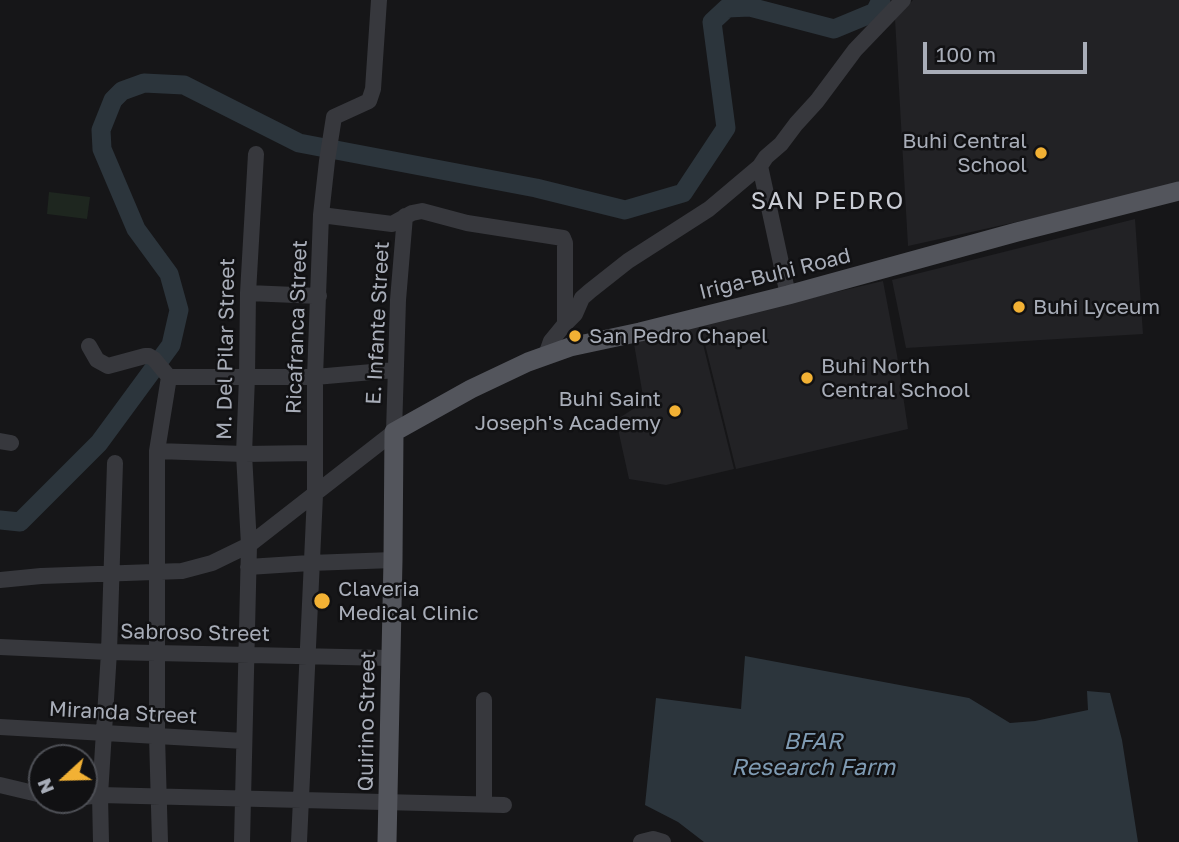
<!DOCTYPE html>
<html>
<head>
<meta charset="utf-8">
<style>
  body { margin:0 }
  #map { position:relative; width:1179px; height:842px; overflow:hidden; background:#161618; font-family:"Golos Text",sans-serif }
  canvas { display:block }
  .north { position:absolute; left:28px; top:744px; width:70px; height:70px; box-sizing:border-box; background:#111113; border:2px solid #4d4f55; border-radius:50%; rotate:248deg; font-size:19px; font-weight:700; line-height:28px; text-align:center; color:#a8adb8 }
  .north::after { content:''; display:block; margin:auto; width:24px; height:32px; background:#f2b134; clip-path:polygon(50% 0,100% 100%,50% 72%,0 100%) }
  .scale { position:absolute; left:923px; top:42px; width:164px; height:32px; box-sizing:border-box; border:4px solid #a8adb8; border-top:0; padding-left:9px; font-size:21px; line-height:24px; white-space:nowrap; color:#a8adb8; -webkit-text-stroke:5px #111113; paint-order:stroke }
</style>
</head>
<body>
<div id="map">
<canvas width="1179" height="842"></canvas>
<div class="north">N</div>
<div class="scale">100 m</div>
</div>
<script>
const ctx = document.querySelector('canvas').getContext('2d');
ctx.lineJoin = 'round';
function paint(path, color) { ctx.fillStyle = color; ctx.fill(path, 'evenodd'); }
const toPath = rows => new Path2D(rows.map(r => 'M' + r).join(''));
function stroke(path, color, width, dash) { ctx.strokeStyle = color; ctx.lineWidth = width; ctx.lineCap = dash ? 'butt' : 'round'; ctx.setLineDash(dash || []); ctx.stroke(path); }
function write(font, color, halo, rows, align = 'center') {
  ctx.font = font + ' "Golos Text",sans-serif'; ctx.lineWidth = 5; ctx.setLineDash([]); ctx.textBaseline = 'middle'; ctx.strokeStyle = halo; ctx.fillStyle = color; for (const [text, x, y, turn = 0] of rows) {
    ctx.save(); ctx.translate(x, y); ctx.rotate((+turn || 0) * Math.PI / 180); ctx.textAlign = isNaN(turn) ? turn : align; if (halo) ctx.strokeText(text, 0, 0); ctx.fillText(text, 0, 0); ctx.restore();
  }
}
paint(toPath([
  [913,0,1179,0,1179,186,908,246,895,19],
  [1135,219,1143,334,906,348,892,280],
  [883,281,897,355,908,429,736,469,700,324],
  [698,324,734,469,666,485,629,479,616,420,644,402,633,338]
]), '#222225');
paint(toPath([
  [49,192,90,197,87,219,47,214]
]), '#1e261f');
paint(toPath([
  [745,656,969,698,1010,723,1035,721,1088,710,1087,691,1110,693,1122,740,1138,842,704,842,678,822,645,805,656,698,741,709]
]), '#2c353c');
stroke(toPath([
  [0,520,20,522,99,443,171,345,179,310,169,274,136,229,102,149,101,130,113,100,122,91,144,83,184,85,299,143,536,188,625,210,683,193,726,128,712,22,727,8,750,7,834,29,875,12,881,0]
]), '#2c353c', 19);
stroke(toPath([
  [760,166,788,295],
  [321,215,392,224,412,213,422,211,467,223,563,238,565,243,565,324],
  [248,293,319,296],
  [89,346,97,360,108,366,145,356,149,356,154,359,169,377],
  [546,355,551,341,565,324,575,314,582,298,590,291,628,261,709,209,760,166,766,157,781,144,796,124,817,101,855,50,903,0],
  [169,377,315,377,395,370],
  [0,441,11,443],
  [157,451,244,454,314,453],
  [248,567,310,563,393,560],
  [0,580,41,576,182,571,212,563,249,545,394,432,398,300,405,216],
  [0,647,109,652,390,658],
  [0,727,244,741],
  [0,785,42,795],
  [84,797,100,795,504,805],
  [484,804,484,700],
  [101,842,100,795,109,652,115,463],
  [160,842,157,736,157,451,169,377],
  [242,842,249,545,244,454,247,377,248,293,256,154],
  [299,842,315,495,315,377,321,215,327,161,334,117,369,101,373,89,379,0],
  [641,842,653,839,663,842]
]), '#37383d', 16);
stroke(toPath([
  [387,842,393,560,394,432,471,389,528,362,570,347,640,332,788,295,1017,232,1179,191]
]), '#53555c', 19);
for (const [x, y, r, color] of [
  [1041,153,7,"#f2b134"],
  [1019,307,7,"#f2b134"],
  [575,336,7,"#f2b134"],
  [807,378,7,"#f2b134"],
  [675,411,7,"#f2b134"],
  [322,601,9,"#f2b134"]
]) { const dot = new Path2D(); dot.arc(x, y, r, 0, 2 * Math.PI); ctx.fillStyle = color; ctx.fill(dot); stroke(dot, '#111113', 2.5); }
write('21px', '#a8adb8', '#111113', [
  ["Buhi Central",1027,141,"right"],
  ["School",1027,165,"right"],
  ["Buhi Lyceum",1033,307],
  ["San Pedro Chapel",589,336],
  ["Buhi North",821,366],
  ["Central School",821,390],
  ["Buhi Saint",661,399,"right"],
  ["Joseph's Academy",661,423,"right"],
  ["Claveria",338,589],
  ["Medical Clinic",338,613]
], 'left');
write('21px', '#a8adb8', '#111113', [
  ["Iriga-Buhi Road",775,274,-14],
  ["E. Infante Street",378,323,-87],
  ["Ricafranca Street",297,327,-88],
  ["M. Del Pilar Street",226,349,-89],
  ["Sabroso Street",195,633,1],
  ["Miranda Street",123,713,3],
  ["Quirino Street",367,721,-89]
]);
write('italic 23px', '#7f9bb3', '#111113', [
  ["BFAR",813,742],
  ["Research Farm",813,768]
]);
ctx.letterSpacing = '2px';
write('24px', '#c9ccd4', '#111113', [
  ["SAN PEDRO",828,201]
]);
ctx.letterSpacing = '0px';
</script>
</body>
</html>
